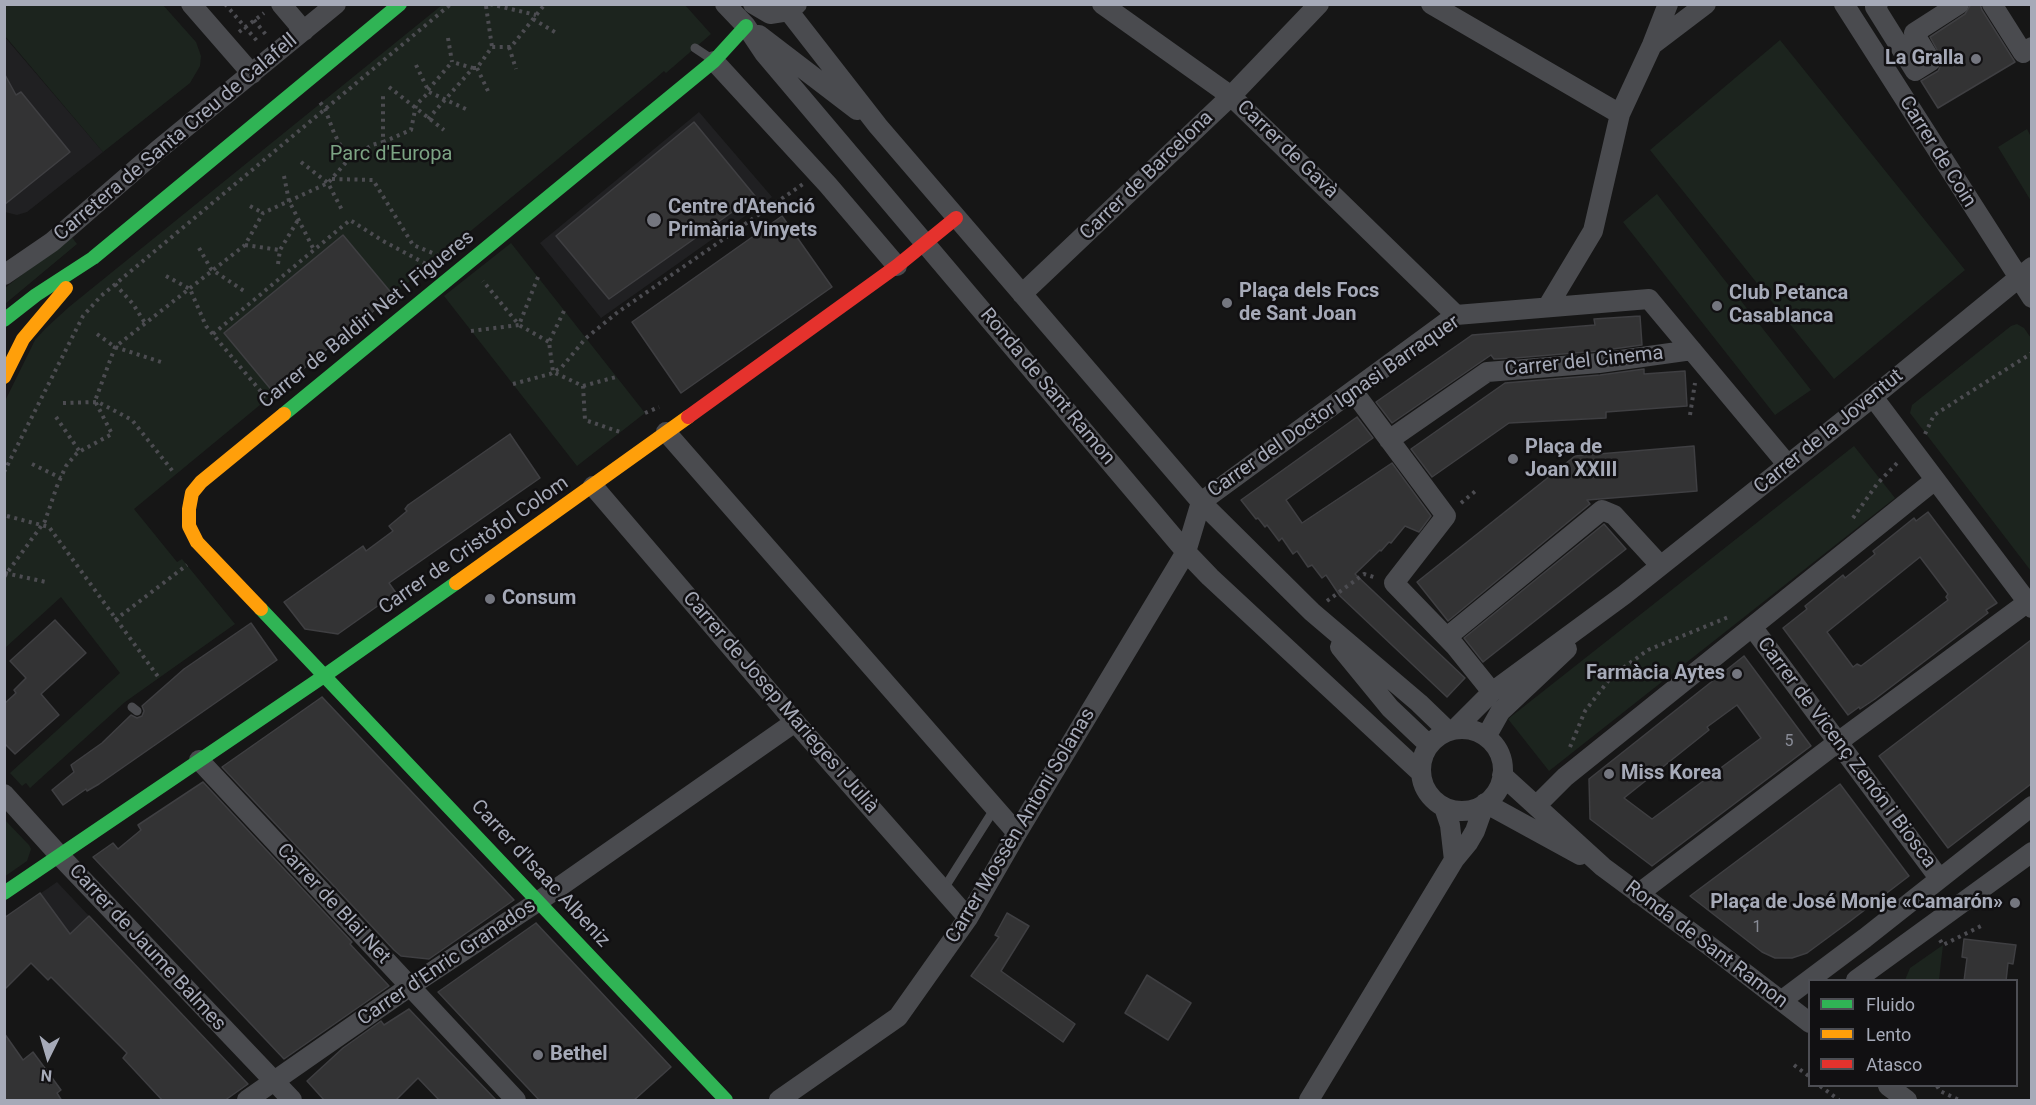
<!DOCTYPE html>
<html>
<head>
<meta charset="utf-8">
<style>
  body { margin:0 }
  #map { position:relative; width:2036px; height:1105px; overflow:hidden; background:#161616; font-family:Roboto,sans-serif }
  canvas { display:block }
  .frame { position:absolute; inset:0; border:6px solid #a6aab8; pointer-events:none }
  .legend { position:absolute; left:1808px; top:979px; width:210px; height:108px; box-sizing:border-box; background:#111012; border:2px solid #4d4e54; margin:0; padding:8px 10px; list-style:none; font-size:18px; color:#a6aab8 }
  .legend li { display:flex; align-items:center; gap:12px; height:30px }
  .legend b { width:30px; border:2px solid #4d4e54 }
  .north { position:absolute; left:18px; top:1027px; width:60px; height:60px; -webkit-text-stroke:4px #111012; paint-order:stroke; rotate:185deg; font-size:16px; font-weight:700; line-height:24px; text-align:center; color:#a6aab8 }
  .north::after { content:''; display:block; margin:auto; width:21px; height:27px; background:#a6aab8; clip-path:polygon(50% 0,100% 100%,50% 72%,0 100%) }
</style>
</head>
<body>
<div id="map">
<canvas width="2036" height="1105"></canvas>
<div class="frame"></div>
<ul class="legend">
<li><b style="height:8px;background:#30b455"></b>Fluido</li>
<li><b style="height:8px;background:#ff9f0a"></b>Lento</li>
<li><b style="height:8px;background:#e5322d"></b>Atasco</li>
</ul>
<div class="north">N</div>
</div>
<script>
const ctx = document.querySelector('canvas').getContext('2d');
ctx.lineJoin = 'round';
function paint(path, color) { ctx.fillStyle = color; ctx.fill(path, 'evenodd'); }
const toPath = rows => new Path2D(rows.map(r => 'M' + r).join(''));
function stroke(path, color, width, dash) { ctx.strokeStyle = color; ctx.lineWidth = width; ctx.lineCap = dash ? 'butt' : 'round'; ctx.setLineDash(dash || []); ctx.stroke(path); }
function write(font, color, halo, rows, align = 'center') {
  ctx.font = font + ' Roboto,sans-serif'; ctx.lineWidth = 5; ctx.setLineDash([]); ctx.textBaseline = 'middle'; ctx.strokeStyle = halo; ctx.fillStyle = color; for (const [text, x, y, turn = 0] of rows) {
    ctx.save(); ctx.translate(x, y); ctx.rotate((+turn || 0) * Math.PI / 180); ctx.textAlign = isNaN(turn) ? turn : align; if (halo) ctx.strokeText(text, 0, 0); ctx.fillText(text, 0, 0); ctx.restore();
  }
}
paint(toPath([
  [4,36,103,152,27,212,17,215,5,212],
  [699,112,772,197,601,318,540,243],
  [57,882,89,916,56,947,5,925,5,918]
]), '#202022');
paint(toPath([
  [4,5,163,5,196,42,201,56,200,66,190,83,103,152,5,36],
  [442,5,685,5,711,34,666,73,664,71,656,78,134,509,177,562,182,559,235,624,125,702,30,788,26,783,22,786,10,773,120,673,61,597,5,648,4,403,35,340,46,328,69,307],
  [1780,40,1965,270,1834,379,1650,150],
  [2027,129,2031,137,2031,201,1998,147],
  [1657,194,1811,390,1775,415,1623,222],
  [71,236,77,244,5,304,5,288],
  [511,243,645,413,577,466,444,296],
  [2017,324,2024,328,2031,338,2031,571,1910,413,1912,405,2011,326],
  [1854,446,1895,498,1549,771,1508,719],
  [4,819,29,845,31,849,27,861,4,877],
  [1943,945,1939,980,1905,980,1910,968]
]), '#1c241e');
const building = toPath([
  [1971,4,1980,4,1982,10,2015,62,1938,108,1921,81,1938,71,1943,61,1930,37,1965,14,1971,4],
  [4,73,16,95,21,92,70,152,4,205,4,73],
  [694,122,755,196,609,299,556,236,694,122],
  [782,216,832,287,681,393,632,322,782,216],
  [343,235,393,295,274,393,224,333,343,235],
  [1640,316,1642,345,1598,351,1515,358,1494,359,1491,355,1392,423,1376,402,1472,335,1595,325,1594,319,1640,316],
  [1644,369,1644,374,1685,371,1687,406,1606,412,1606,418,1509,423,1432,477,1411,449,1505,383,1600,375,1644,369],
  [1357,417,1373,438,1286,500,1302,523,1392,463,1431,516,1419,532,1405,526,1391,543,1389,542,1381,551,1380,550,1355,574,1465,678,1447,697,1340,596,1326,575,1322,578,1312,565,1308,567,1297,551,1293,554,1282,538,1279,541,1267,525,1265,527,1258,518,1256,519,1241,500,1357,417],
  [510,434,540,478,389,583,396,593,338,634,305,629,284,602,363,546,366,551,393,531,389,526,407,511,405,509,408,505,510,434],
  [1694,446,1697,491,1587,500,1590,504,1448,621,1417,582,1575,456,1694,446],
  [1928,512,1997,603,1986,610,1988,613,1875,699,1860,709,1859,707,1848,715,1783,628,1807,609,1805,606,1843,575,1845,578,1875,554,1873,551,1914,518,1916,521,1928,512],
  [1920,557,1948,594,1946,597,1948,600,1861,666,1857,664,1853,667,1827,632,1920,557],
  [1604,524,1626,549,1483,662,1464,638,1604,524],
  [55,620,86,653,41,694,59,715,15,754,4,743,4,704,16,693,14,690,26,678,10,661,55,620],
  [251,623,277,660,99,784,87,791,86,789,63,805,52,790,74,772,71,765,102,743,131,715,137,718,142,716,144,711,142,706,184,669,251,623],
  [2031,640,2031,784,1948,848,1879,756,2031,640],
  [1744,656,1811,746,1652,866,1590,819,1589,779,1744,656],
  [1737,705,1761,738,1652,819,1624,798,1709,730,1707,727,1737,705],
  [322,697,514,900,429,959,401,956,394,950,222,767,322,697],
  [203,782,352,942,350,944,389,986,284,1059,93,857,113,843,118,849,141,830,138,825,203,782],
  [1840,784,1909,876,1849,922,1807,953,1792,958,1775,958,1762,952,1690,896,1840,784],
  [40,893,70,934,89,916,248,1084,224,1101,163,1101,123,1058,127,1053,51,977,48,980,31,963,4,990,4,918,40,893],
  [1007,913,1029,926,1001,971,1075,1024,1063,1042,971,976,999,937,995,935,1007,913],
  [536,923,671,1067,633,1101,540,1101,438,992,536,923],
  [1964,939,2016,945,2013,964,2008,963,2006,981,1964,981,1967,958,1962,957,1964,939],
  [1147,975,1191,1003,1168,1040,1125,1013,1147,975],
  [409,1009,447,1049,497,1101,440,1101,418,1078,395,1101,325,1101,307,1081,343,1048,381,1021,384,1025,409,1009],
  [4,1033,23,1060,33,1052,61,1090,57,1093,62,1101,4,1101,4,1033]
]);
paint(building, '#333334');
stroke(building, '#3f3f42', 1.5);
stroke(toPath([
  [225,4,258,42],
  [490,4,536,15],
  [486,6,492,47],
  [533,19,558,34],
  [254,20,267,36],
  [239,32,264,13],
  [448,38,452,62],
  [509,47,516,69],
  [416,65,429,92,468,110],
  [473,68,477,68,492,47,511,47,545,4],
  [477,68,488,91],
  [389,87,444,130],
  [428,90,452,62],
  [428,119,473,68,452,62],
  [383,142,411,130,416,105,429,92],
  [348,160,372,145,383,142,383,92],
  [301,162,328,183,343,212],
  [284,176,289,201,314,250],
  [332,179,373,180,413,245,440,256],
  [250,206,263,213],
  [245,245,280,250],
  [199,248,211,269,247,293],
  [278,264,280,250,298,220],
  [166,276,190,289,206,326,268,400],
  [538,277,519,325,549,342],
  [115,284,133,304,145,323],
  [564,311,549,342,553,372,583,386,585,420,620,432],
  [471,331,519,325,483,281],
  [97,334,115,347,161,362],
  [213,334,350,220,383,241,428,265],
  [513,384,550,374,561,368,586,338,618,312,803,184],
  [583,386,616,377],
  [63,403,98,402,132,420,175,474],
  [645,413,659,407],
  [1690,415,1695,383],
  [56,417,80,452],
  [1925,434,1934,415,2032,353],
  [32,464,61,478],
  [4,472,83,316,101,296,451,4],
  [1461,503,1478,489],
  [7,516,49,527,159,678],
  [1853,518,1877,484,1899,461],
  [5,573,46,582],
  [4,577,45,521,57,486,66,466,77,453,112,434,95,401,115,347,245,245,263,213,328,183,348,160,334,133,325,109,319,101],
  [1327,601,1364,574,1377,578],
  [115,620,187,565],
  [1570,747,1585,711,1612,676,1648,650,1731,616],
  [1940,940,1943,945,1983,925],
  [1794,1065,1810,1077],
  [1820,1086,1839,1100],
  [1937,1086,1940,1091,1959,1100]
]), '#4c4c51', 4, [3, 4.5]);
stroke(toPath([
  [695,48,710,58],
  [132,707,137,711],
  [943,890,995,808]
]), '#4a4b4f', 9);
stroke(toPath([
  [191,4,252,74],
  [281,4,304,31],
  [725,4,746,26,764,53,1186,552,1210,577,1421,773],
  [753,4,770,14,789,11,797,4],
  [783,4,878,126,1201,502,1312,612,1419,703,1448,731],
  [1102,4,1231,96,1456,315],
  [1431,4,1620,114],
  [1844,4,2032,298],
  [1878,4,1875,7,1915,71,1931,61,1914,33,1959,4],
  [1992,4,2023,53,2032,47],
  [759,35,857,110],
  [1652,45,1706,4],
  [714,61,828,185,897,266],
  [4,275,52,242,158,150,336,4],
  [1022,294,1231,96,1319,4],
  [1548,306,1593,231,1620,114,1652,45,1668,4],
  [1353,391,1446,516,1394,583,1455,646,1492,692],
  [1873,397,2032,608],
  [666,432,1017,833],
  [1389,440,1487,372,1599,363,1692,350],
  [593,486,795,722,968,918],
  [1201,502,1456,315,1649,299,1787,464],
  [1753,628,1939,878],
  [1447,637,1602,510,1614,515,1660,565],
  [1340,647,1390,708,1429,745],
  '1421 770a41 41 0 1 1 82 0a41 41 0 1 1-82 0Z',
  [1454,730,1492,692,1624,595,1873,397,2032,267],
  [1486,737,1500,712,1567,649],
  [199,760,516,1100],
  [1502,775,1603,867,1711,947,1810,1023],
  [4,794,60,856,292,1100],
  [1485,803,1580,855],
  [1537,805,1565,777,1935,480],
  [1444,807,1450,825,1454,860],
  [1638,894,1838,742,2032,599],
  [1856,980,2032,852],
  [1781,1001,1865,938,2032,806],
  [1888,1086,1907,1100],
  [247,1100,409,987,539,901,795,722],
  [779,1100,898,1017,968,918,1017,833,1186,552,1201,502],
  [1309,1100,1454,860,1468,843,1475,831,1485,803]
]), '#4a4b4f', 20);
stroke(toPath([
  [4,320,36,295,93,258,400,4],
  [284,414,714,61,746,26],
  [261,609,726,1100],
  [4,893,324,676,456,583]
]), '#30b455', 14);
stroke(toPath([
  [4,377,23,339,66,288],
  [456,583,688,417],
  [261,609,197,542,189,526,189,509,192,493,201,482,284,414]
]), '#ff9f0a', 14);
stroke(toPath([
  [688,417,897,266,956,218]
]), '#e5322d', 14);
for (const [x, y, r, color] of [
  [1976,59,6,"#74767f"],
  [654,220,8,"#74767f"],
  [1227,303,6,"#74767f"],
  [1717,306,6,"#74767f"],
  [1513,459,6,"#74767f"],
  [490,599,6,"#74767f"],
  [1737,674,6,"#74767f"],
  [1609,774,6,"#74767f"],
  [2015,903,6,"#74767f"],
  [538,1055,6,"#74767f"]
]) { const dot = new Path2D(); dot.arc(x, y, r, 0, 2 * Math.PI); ctx.fillStyle = color; ctx.fill(dot); stroke(dot, '#111012', 2); }
write('16px', '#898c97', null, [
  ["5",1789,742],
  ["1",1757,928]
]);
write('bold 20px', '#a6aab8', '#111012', [
  ["La Gralla",1964,59,"right"],
  ["Centre d'Atenció",668,208],
  ["Primària Vinyets",668,231],
  ["Plaça dels Focs",1239,292],
  ["de Sant Joan",1239,315],
  ["Club Petanca",1729,294],
  ["Casablanca",1729,317],
  ["Plaça de",1525,448],
  ["Joan XXIII",1525,471],
  ["Consum",502,599],
  ["Farmàcia Aytes",1725,674,"right"],
  ["Miss Korea",1621,774],
  ["Plaça de José Monje «Camarón»",2003,903,"right"],
  ["Bethel",550,1055]
], 'left');
write('20px', '#a6aab8', '#111012', [
  ["Carretera de Santa Creu de Calafell",176,138,-40],
  ["Carrer de Gavà",1287,150,44],
  ["Carrer de Coin",1937,152,58],
  ["Carrer de Barcelona",1147,176,-44],
  ["Carrer de Baldiri Net i Figueres",367,320,-39],
  ["Carrer del Cinema",1584,362,-6],
  ["Ronda de Sant Ramon",1047,387,50],
  ["Carrer del Doctor Ignasi Barraquer",1334,407,-35],
  ["Carrer de la Joventut",1829,432,-39],
  ["Carrer de Cristòfol Colom",474,546,-35],
  ["Carrer de Josep Marieges i Julià",780,703,49],
  ["Carrer de Vicenç Zenón i Biosca",1846,753,53],
  ["Carrer Mossèn Antoni Solanas",1021,826,-59],
  ["Carrer d'Isaac Albeniz",540,874,47],
  ["Carrer de Blai Net",333,904,47],
  ["Ronda de Sant Ramon",1706,945,37],
  ["Carrer de Jaume Balmes",147,948,47],
  ["Carrer d'Enric Granados",447,963,-34]
]);
write('20px', '#7ca484', '#111012', [
  ["Parc d'Europa",391,155]
]);
</script>
</body>
</html>
